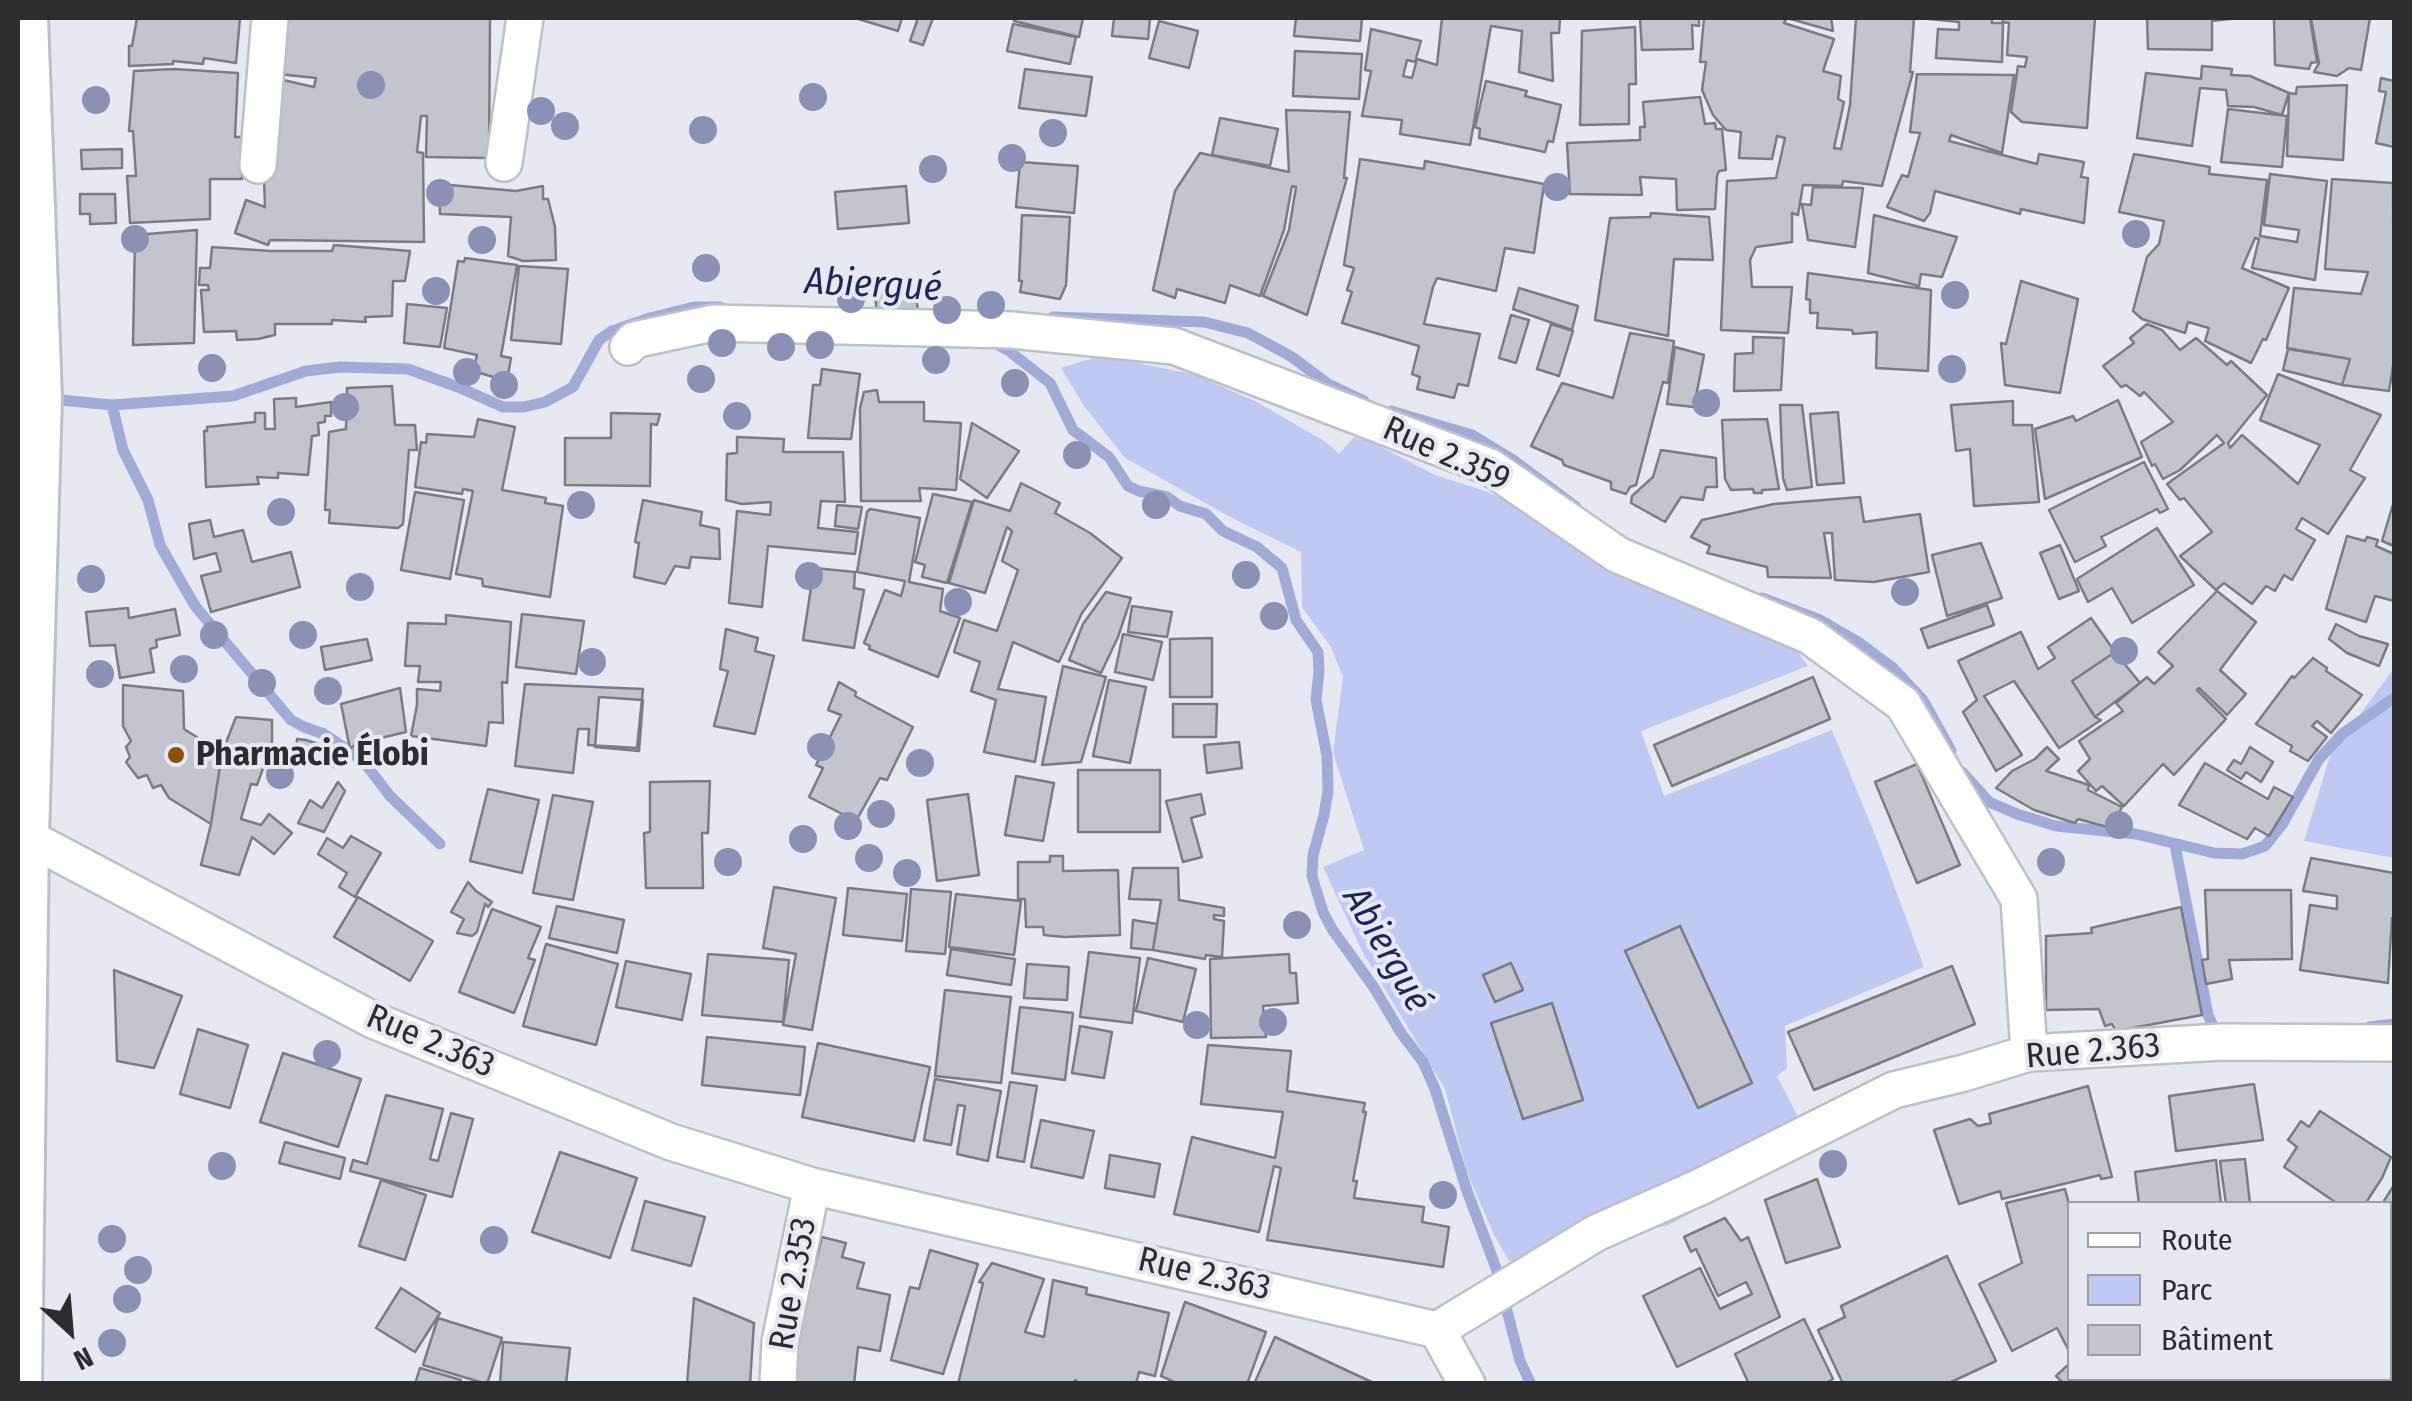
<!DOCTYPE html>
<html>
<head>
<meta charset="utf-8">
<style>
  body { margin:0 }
  #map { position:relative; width:2412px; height:1401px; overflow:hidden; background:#e7e9f2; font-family:"Fira Sans Condensed",sans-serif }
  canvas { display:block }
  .frame { position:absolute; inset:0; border:20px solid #2d2d31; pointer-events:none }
  .legend { position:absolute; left:2067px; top:1201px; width:325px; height:180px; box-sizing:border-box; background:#e7e9f2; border:2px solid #9d9ea5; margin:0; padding:12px 18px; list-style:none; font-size:30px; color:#2d2d31 }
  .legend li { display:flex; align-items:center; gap:20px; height:50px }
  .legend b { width:50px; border:2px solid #9d9ea5 }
  .north { position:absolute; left:20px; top:1281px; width:100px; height:100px; -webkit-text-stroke:8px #e7e9f2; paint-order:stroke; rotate:154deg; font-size:28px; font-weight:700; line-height:40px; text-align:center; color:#2d2d31 }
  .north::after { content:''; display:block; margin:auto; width:35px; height:45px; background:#2d2d31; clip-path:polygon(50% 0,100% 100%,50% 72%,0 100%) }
</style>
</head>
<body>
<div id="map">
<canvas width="2412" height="1401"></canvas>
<div class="frame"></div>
<ul class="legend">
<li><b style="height:12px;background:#fff"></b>Route</li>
<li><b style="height:28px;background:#c0c9f3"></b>Parc</li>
<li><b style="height:28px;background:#c3c5ce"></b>Bâtiment</li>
</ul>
<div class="north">N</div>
</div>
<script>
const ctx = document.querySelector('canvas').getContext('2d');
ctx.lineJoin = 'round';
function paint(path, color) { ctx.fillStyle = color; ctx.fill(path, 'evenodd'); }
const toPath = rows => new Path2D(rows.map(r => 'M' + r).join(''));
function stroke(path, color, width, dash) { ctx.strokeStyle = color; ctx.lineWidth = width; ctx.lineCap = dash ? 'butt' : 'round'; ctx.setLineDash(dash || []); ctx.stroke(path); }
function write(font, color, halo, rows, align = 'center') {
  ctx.font = font + ' "Fira Sans Condensed",sans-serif'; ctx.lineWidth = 8; ctx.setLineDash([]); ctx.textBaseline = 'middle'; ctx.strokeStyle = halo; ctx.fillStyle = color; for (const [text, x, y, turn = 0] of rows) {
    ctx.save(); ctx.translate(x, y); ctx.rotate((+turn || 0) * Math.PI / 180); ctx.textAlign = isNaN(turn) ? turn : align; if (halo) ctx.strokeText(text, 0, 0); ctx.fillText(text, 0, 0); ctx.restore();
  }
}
paint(toPath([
  [1093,358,1122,360,1193,374,1255,401,1326,442,1339,454,1354,437,1370,441,1435,475,1485,491,1545,517,1594,560,1625,580,1663,595,1760,625,1793,645,1808,666,1641,731,1664,796,1832,730,1878,842,1924,967,1785,1026,1787,1068,1777,1076,1812,1144,1773,1168,1667,1226,1618,1232,1561,1257,1509,1261,1494,1235,1467,1172,1445,1089,1362,951,1323,867,1364,850,1333,753,1343,677,1331,647,1302,607,1301,552,1232,518,1125,458,1084,406,1061,368],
  [2394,668,2394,858,2304,841,2330,756]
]), '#c0c9f3');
stroke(toPath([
  [1053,317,1204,322,1248,333,1292,357,1328,384,1364,401],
  [991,341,1009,351,1050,383,1073,430,1109,457,1128,486,1139,491,1167,497,1180,506,1206,514,1223,531,1257,547,1282,568,1296,620,1318,652,1319,671,1316,700,1327,756,1328,791,1324,815,1313,855,1312,876,1323,912,1332,929,1373,986,1401,1033,1423,1062,1435,1089,1467,1191,1496,1268,1520,1361,1531,1384],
  [50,399,112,405,233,396,306,371,340,367,408,369,458,387,503,407,524,407,545,402,573,387,599,340,612,331,650,318,694,307,720,307],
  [112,405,123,450,148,500,160,545,195,606,291,720,304,727,324,734,354,754,367,766,390,796,440,844],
  [1391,411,1472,435,1513,460,1576,507],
  [1762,598,1820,620,1858,642,1893,668,1923,700,1951,751],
  [1962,772,1989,802,2017,814,2056,826,2136,834,2214,853,2242,854,2265,846,2283,823,2319,759,2342,734,2394,698],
  [2175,845,2208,1015,2214,1028,2226,1028],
  [2369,1027,2394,1024]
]), '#a1abd7', 11);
const building = toPath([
  [137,18,240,18,236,63,204,58,203,64,173,61,173,64,129,66,129,46,132,46,137,18],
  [282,18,490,18,489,158,426,157,427,116,421,116,417,152,423,153,424,242,270,240,268,245,235,233,246,200,265,207,264,178,270,160,283,80,314,87,316,78,278,74,282,18],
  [855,18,902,18,898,31,855,18],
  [918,18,933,18,923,45,910,41,918,18],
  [1015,18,1083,18,1079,37,1014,21,1015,18],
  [1114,18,1150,19,1148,39,1112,36,1114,18],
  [1296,18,1362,18,1360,41,1294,36,1296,18],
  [1442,18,1560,18,1559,33,1551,33,1553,81,1519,72,1522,31,1491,26,1470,145,1400,134,1402,120,1362,116,1371,71,1365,70,1371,29,1421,41,1415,62,1407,60,1403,76,1412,78,1417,59,1437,65,1442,18],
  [1640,18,1699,18,1699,26,1692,25,1693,49,1642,50,1640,18],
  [1704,18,1831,18,1833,31,1787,18,1784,23,1834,39,1823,71,1841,76,1838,99,1844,102,1834,148,1841,149,1850,105,1856,18,1914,19,1910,72,1913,72,1882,186,1843,181,1842,186,1803,185,1798,215,1792,213,1792,242,1756,247,1750,260,1752,287,1792,287,1788,333,1721,330,1727,181,1776,178,1785,138,1777,136,1772,159,1739,158,1741,132,1726,130,1713,115,1702,90,1706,62,1700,62,1704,18],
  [1920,18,1992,18,1992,23,2003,23,2002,62,1936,58,1938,29,1959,30,1959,22,1920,18],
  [2002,18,2095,18,2087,128,2022,122,2011,112,2018,66,2025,67,2027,57,2007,55,2009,23,2003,22,2002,18],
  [2147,18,2238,18,2212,21,2212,50,2148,49,2147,18],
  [2274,18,2310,18,2317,62,2311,63,2309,69,2275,65,2274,18],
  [2311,18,2370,18,2361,70,2349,68,2337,76,2314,72,2319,63,2311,18],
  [1159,21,1198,31,1189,68,1149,58,1159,21],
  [1013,24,1076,37,1070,64,1007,51,1013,24],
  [1635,27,1636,84,1629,84,1629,124,1580,125,1582,31,1635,27],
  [1295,51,1362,54,1359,99,1293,96,1295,51],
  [2202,66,2232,69,2231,75,2250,76,2289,93,2282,115,2254,107,2228,106,2226,90,2200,88,2192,146,2137,138,2146,73,2201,79,2202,66],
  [174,69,238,73,235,137,243,137,242,179,210,179,210,219,130,223,127,176,136,176,133,131,129,131,134,71,174,69],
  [1025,69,1092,77,1086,116,1019,108,1025,69],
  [1917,74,2014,75,2002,153,1951,135,1949,141,2037,164,2039,154,2084,162,2081,177,2088,178,2084,223,2021,209,2020,214,1935,191,1930,213,1924,221,1887,207,1902,175,1908,177,1920,133,1910,132,1917,74],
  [2381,78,2394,81,2394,147,2376,143,2386,92,2379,91,2381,78],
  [1486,81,1527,91,1525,96,1561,105,1553,142,1548,141,1545,152,1479,138,1480,129,1475,127,1486,81],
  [2347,85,2343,160,2287,156,2289,93,2296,94,2297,87,2347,85],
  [1700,97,1705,124,1715,123,1716,129,1722,129,1726,170,1719,171,1717,176,1715,209,1677,210,1676,179,1640,177,1642,195,1570,194,1567,143,1640,140,1640,127,1645,127,1643,102,1700,97],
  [2228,109,2287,116,2282,167,2221,162,2228,109],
  [1286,110,1350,112,1344,178,1347,178,1307,315,1263,296,1289,230,1296,187,1292,186,1284,230,1260,296,1230,285,1225,303,1177,289,1175,298,1153,290,1175,191,1200,153,1289,172,1286,110],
  [1220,118,1278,129,1270,166,1212,155,1220,118],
  [122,149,122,168,82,169,81,150,122,149],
  [2134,154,2210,167,2209,174,2267,180,2260,236,2297,242,2299,230,2264,225,2270,174,2327,181,2315,280,2252,268,2259,239,2255,238,2242,268,2289,288,2266,340,2263,339,2251,363,2205,341,2209,328,2188,322,2185,333,2142,319,2133,311,2147,257,2159,244,2164,221,2119,212,2134,154],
  [1360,159,1424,169,1425,161,1544,184,1534,253,1505,248,1496,291,1437,278,1433,287,1424,324,1480,334,1468,386,1458,384,1454,398,1417,389,1420,377,1412,374,1419,346,1342,323,1352,292,1347,290,1354,268,1344,265,1360,159],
  [1020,162,1078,166,1074,213,1016,207,1020,162],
  [2332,179,2393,183,2394,361,2389,391,2342,385,2350,359,2287,348,2294,288,2361,294,2368,272,2325,269,2332,179],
  [439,184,516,191,543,186,543,199,548,199,555,227,556,260,523,261,508,256,511,217,440,214,439,184],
  [906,186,909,223,838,229,835,192,906,186],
  [1813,187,1863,188,1855,247,1808,240,1802,204,1811,205,1813,187],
  [80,194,115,194,116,223,90,224,90,214,80,214,80,194],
  [1651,213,1709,217,1713,260,1674,259,1668,336,1595,320,1610,218,1650,217,1651,213],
  [1022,215,1070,217,1066,285,1060,299,1020,292,1022,281,1019,281,1022,215],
  [1874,215,1957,237,1942,277,1921,274,1919,286,1868,273,1874,215],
  [197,230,194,343,133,345,135,235,197,230],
  [334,245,410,251,405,281,393,281,392,316,365,317,366,322,332,320,332,324,275,324,275,335,258,339,237,340,236,331,204,332,201,290,209,290,208,285,199,285,200,268,210,268,212,247,271,251,332,251,334,245],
  [465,258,517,265,501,356,511,358,507,381,473,371,477,355,444,348,458,261,464,262,465,258],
  [519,266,568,269,561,344,511,340,519,266],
  [1808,273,1931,290,1928,371,1876,368,1877,332,1853,334,1852,330,1817,328,1818,313,1810,313,1810,300,1806,299,1808,273],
  [914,279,918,311,877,315,874,283,914,279],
  [2021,281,2078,299,2060,393,2005,385,2001,343,2006,344,2021,281],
  [1519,288,1578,306,1572,330,1513,309,1519,288],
  [407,304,447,308,440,347,404,343,407,304],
  [1511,315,1529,320,1516,363,1499,358,1511,315],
  [1551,324,1573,331,1559,376,1537,369,1551,324],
  [2147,324,2162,330,2180,350,2196,338,2227,365,2231,361,2267,395,2228,443,2230,448,2242,435,2298,484,2320,445,2260,420,2278,374,2381,415,2350,470,2365,478,2328,534,2302,518,2296,529,2315,540,2292,580,2284,575,2275,591,2266,586,2252,604,2224,583,2216,590,2180,556,2212,532,2184,498,2180,500,2167,484,2224,443,2217,435,2180,470,2163,479,2155,464,2152,466,2141,442,2173,422,2144,392,2140,396,2126,385,2121,387,2103,366,2134,343,2130,338,2147,324],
  [1630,333,1674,341,1668,383,1663,382,1636,485,1630,487,1626,494,1611,489,1611,482,1564,465,1562,460,1531,446,1562,383,1613,398,1630,333],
  [1753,337,1784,338,1781,390,1734,391,1735,354,1753,353,1753,337],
  [1675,347,1704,355,1694,407,1667,404,1675,347],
  [2288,349,2350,359,2342,385,2283,370,2288,349],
  [822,369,860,374,851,439,808,438,813,385,820,385,822,369],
  [392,386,395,425,415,425,417,450,409,450,403,524,398,528,329,523,330,510,325,510,329,432,346,429,347,388,392,386],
  [877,390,879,402,924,402,924,421,961,423,956,490,919,488,921,501,861,501,860,408,864,392,877,390],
  [296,398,296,407,331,402,331,416,325,416,325,422,318,423,319,435,312,436,308,475,278,473,278,478,257,477,259,484,206,487,204,431,207,431,207,427,255,422,255,413,265,413,265,429,275,429,274,399,296,398],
  [2118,400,2142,457,2045,499,2035,429,2073,416,2076,421,2118,400],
  [2013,401,2013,425,2032,425,2039,502,1974,506,1970,449,1956,451,1951,405,2013,401],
  [1780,405,1802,405,1812,487,1787,490,1783,478,1780,405],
  [1838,412,1844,483,1817,485,1810,414,1838,412],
  [611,413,660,414,657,425,651,424,650,486,565,485,565,438,611,438,611,413],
  [478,419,515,427,502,490,546,498,545,503,563,506,550,597,483,586,482,579,456,574,473,491,463,489,462,494,415,487,421,442,426,443,427,434,474,437,478,419],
  [1767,419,1779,489,1762,490,1762,493,1754,493,1753,489,1731,490,1725,479,1722,420,1767,419],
  [972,423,1019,451,987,498,960,479,972,423],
  [737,437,784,439,783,452,843,452,845,502,821,501,818,528,858,532,855,554,768,546,762,607,729,603,737,511,770,515,771,502,742,504,726,500,727,454,737,453,737,437],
  [1661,450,1716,458,1717,487,1706,487,1703,500,1681,497,1665,522,1631,503,1632,496,1653,477,1661,450],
  [2144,462,2168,509,2160,513,2157,509,2101,537,2106,546,2075,562,2049,510,2144,462],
  [1021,483,1060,503,1055,513,1090,533,1122,558,1082,613,1059,662,1013,642,998,689,1046,697,1035,762,984,752,996,700,971,691,980,662,954,652,964,620,997,631,1018,570,1002,561,1012,531,1007,527,985,593,949,583,974,500,1010,511,1021,483],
  [415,492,464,500,450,579,401,570,415,492],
  [933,494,972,502,947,583,922,577,925,565,915,562,933,494],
  [1860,497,1864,522,1920,514,1929,572,1874,582,1835,580,1832,533,1824,533,1831,578,1768,577,1767,567,1707,553,1710,546,1691,537,1702,520,1774,504,1860,497],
  [643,500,702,512,700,525,719,529,720,559,691,557,689,568,675,566,665,584,634,577,639,543,635,542,643,500],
  [2394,501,2394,546,2382,541,2394,501],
  [837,505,862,507,858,529,835,526,837,505],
  [870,509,920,518,909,582,943,589,940,611,960,618,938,677,869,649,870,646,864,643,885,590,901,596,905,581,857,572,867,512,870,509],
  [210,520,214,537,243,530,252,562,291,552,300,587,211,612,201,576,221,571,216,553,194,559,189,524,210,520],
  [2157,528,2194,585,2132,623,2112,588,2088,602,2077,579,2157,528],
  [2347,536,2365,541,2367,537,2378,540,2376,546,2394,554,2394,601,2375,596,2366,622,2326,609,2347,536],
  [1981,543,2002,598,1947,616,1932,555,1981,543],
  [2060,545,2079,591,2059,599,2040,553,2060,545],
  [814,568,855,572,854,588,864,590,854,648,803,640,814,568],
  [2217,591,2256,622,2220,670,2246,694,2227,715,2199,688,2197,690,2226,719,2174,775,2163,764,2124,806,2102,786,2096,791,2078,771,2090,759,2079,741,2123,711,2116,703,2147,677,2154,684,2173,666,2158,652,2217,591],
  [1106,592,1131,598,1118,637,1101,673,1069,660,1083,624,1106,592],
  [1987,605,1994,625,1928,648,1921,629,1987,605],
  [1132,606,1172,612,1167,637,1128,632,1132,606],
  [128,608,129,618,175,609,180,635,156,640,157,647,150,649,154,672,120,678,115,645,90,646,86,612,128,608],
  [522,614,584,621,576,674,516,667,522,614],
  [446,615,511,622,507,683,502,682,503,723,489,722,486,746,411,736,417,705,417,689,440,691,441,682,418,682,420,666,405,666,408,623,446,624,446,615],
  [2091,618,2115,652,2072,681,2095,717,2101,720,2059,748,2014,681,1984,696,2022,755,1996,771,1963,712,1977,700,1958,661,2021,632,2038,669,2055,658,2048,647,2091,618],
  [2336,624,2359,636,2388,644,2379,666,2347,653,2329,639,2336,624],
  [726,629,758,638,755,651,774,656,755,734,714,726,728,671,720,669,726,629],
  [1123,634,1162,642,1153,680,1115,672,1123,634],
  [1212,638,1212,697,1170,697,1170,639,1212,638],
  [367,639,372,660,325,670,321,647,367,639],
  [2115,652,2140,683,2095,717,2072,681,2115,652],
  [2313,658,2327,668,2326,671,2362,695,2331,733,2317,721,2312,726,2327,737,2308,761,2290,751,2292,746,2256,724,2292,676,2294,678,2313,658],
  [1063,666,1106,677,1081,762,1042,765,1063,666],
  [1813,677,1830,719,1672,786,1654,745,1813,677],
  [1109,680,1146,687,1130,763,1093,756,1109,680],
  [839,682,856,692,855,696,913,727,887,780,880,778,856,821,809,797,823,768,816,765,841,715,828,710,839,682],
  [525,684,643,689,637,748,588,745,589,729,578,729,573,773,515,766,525,684],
  [123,685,183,691,184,729,222,753,211,824,169,798,161,785,153,788,147,775,138,778,126,762,130,757,126,747,131,741,123,726,123,685],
  [400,688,406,732,356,744,350,749,341,704,400,688],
  [599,697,643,700,639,751,595,747,599,697],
  [1173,704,1217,704,1216,737,1173,737,1173,704],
  [236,717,272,720,272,761,266,760,257,785,251,784,241,819,261,825,269,814,292,833,274,854,252,837,239,875,201,865,211,824,222,753,236,717],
  [297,739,306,740,337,750,334,767,298,762,300,752,296,751,297,739],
  [1239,742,1242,768,1207,773,1204,745,1239,742],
  [2047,747,2059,759,2046,771,2089,785,2088,790,2122,807,2111,828,2078,819,2075,823,2034,810,1996,788,2012,771,2035,759,2047,747],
  [2250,747,2273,762,2261,782,2246,772,2241,779,2227,770,2234,760,2241,764,2250,747],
  [2205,763,2268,799,2274,787,2293,797,2269,836,2255,828,2247,839,2179,805,2205,763],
  [1917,764,1960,865,1917,883,1875,782,1917,764],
  [1078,770,1160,770,1160,832,1078,832,1078,770],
  [1016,776,1054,783,1043,841,1005,835,1016,776],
  [710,781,708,833,702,833,703,888,646,888,644,833,650,832,650,782,710,781],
  [338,782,345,791,324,832,298,823,310,800,322,808,338,782],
  [488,789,539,800,522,873,470,861,488,789],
  [968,794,979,875,937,881,927,800,968,794],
  [1201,794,1205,814,1191,818,1202,857,1183,862,1166,801,1201,794],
  [553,795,593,802,573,900,533,893,553,795],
  [351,836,381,853,355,897,339,887,347,873,318,854,327,838,343,848,351,836],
  [1050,856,1063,856,1063,871,1118,870,1120,935,1064,937,1044,935,1043,927,1026,927,1025,899,1018,899,1018,862,1050,862,1050,856],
  [2311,858,2394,873,2394,919,2392,918,2388,983,2300,970,2310,905,2337,909,2337,896,2303,891,2311,858],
  [1133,868,1178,868,1179,900,1224,908,1224,916,1214,915,1214,919,1224,921,1222,957,1206,955,1205,959,1153,950,1161,900,1129,899,1133,868],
  [468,882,476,891,492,902,488,907,485,904,477,932,472,936,457,933,464,919,451,912,468,882],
  [774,887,836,898,812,1030,783,1025,796,954,763,948,774,887],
  [848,888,907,894,902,941,843,935,848,888],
  [911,889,951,892,945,954,906,951,911,889],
  [2205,890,2291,890,2292,959,2229,960,2232,979,2206,984,2202,960,2208,959,2205,890],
  [956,894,1021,901,1014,955,949,947,956,894],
  [358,897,433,941,410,981,334,937,358,897],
  [557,906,624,920,617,953,549,938,557,906],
  [2181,907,2202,1015,2116,1031,2112,1024,2105,1026,2099,1009,2046,1010,2046,936,2092,933,2091,928,2181,907],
  [492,909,541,927,528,958,535,960,514,1013,459,992,492,909],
  [1133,920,1157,924,1153,950,1131,948,1133,920],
  [1680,926,1752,1083,1698,1108,1625,951,1680,926],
  [546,944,618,964,596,1045,523,1026,546,944],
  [951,949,1015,959,1011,985,947,975,951,949],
  [1089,952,1140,958,1132,1023,1080,1017,1089,952],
  [708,954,789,960,783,1022,702,1015,708,954],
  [1289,954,1290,973,1296,973,1298,1003,1263,1006,1266,1037,1211,1038,1210,959,1289,954],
  [1148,958,1196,969,1183,1022,1136,1011,1148,958],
  [626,961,691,974,682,1020,616,1007,626,961],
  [1511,963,1523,990,1495,1002,1483,975,1511,963],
  [1027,964,1069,967,1067,1000,1024,998,1027,964],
  [1952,966,1975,1024,1814,1090,1788,1032,1952,966],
  [114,970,182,996,154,1068,117,1061,114,970],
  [945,990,1011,997,1001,1083,935,1076,945,990],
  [1552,1003,1583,1100,1523,1119,1491,1023,1552,1003],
  [1020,1007,1073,1013,1065,1080,1012,1073,1020,1007],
  [1080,1026,1112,1032,1104,1078,1072,1073,1080,1026],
  [198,1029,248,1045,230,1108,180,1094,198,1029],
  [707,1037,805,1047,800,1095,702,1085,707,1037],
  [818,1043,930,1067,914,1141,802,1117,818,1043],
  [1208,1045,1291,1051,1287,1091,1365,1103,1363,1112,1366,1112,1353,1181,1357,1181,1354,1198,1424,1207,1422,1222,1449,1227,1443,1267,1267,1240,1281,1168,1274,1166,1259,1232,1174,1214,1192,1137,1275,1158,1283,1112,1201,1104,1208,1045],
  [283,1053,361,1079,338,1147,260,1122,283,1053],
  [935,1079,1001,1091,988,1161,957,1154,965,1106,958,1105,951,1145,924,1140,935,1079],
  [1010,1082,1037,1086,1024,1162,997,1157,1010,1082],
  [2254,1084,2263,1140,2176,1151,2169,1096,2254,1084],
  [2088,1086,2112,1177,2101,1179,2100,1175,2002,1199,2000,1191,1959,1204,1934,1130,1970,1119,1978,1126,1991,1123,1989,1114,2088,1086],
  [386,1095,443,1109,430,1159,438,1161,451,1113,473,1119,452,1197,350,1171,353,1160,367,1164,386,1095],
  [2320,1111,2391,1157,2382,1178,2365,1204,2338,1204,2284,1167,2297,1147,2288,1140,2301,1121,2309,1127,2320,1111],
  [1041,1120,1094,1131,1083,1178,1031,1167,1041,1120],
  [285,1142,345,1158,340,1179,279,1163,285,1142],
  [560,1152,637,1178,610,1258,532,1232,560,1152],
  [1110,1155,1160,1164,1154,1197,1105,1188,1110,1155],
  [2245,1159,2250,1204,2226,1204,2220,1161,2245,1159],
  [2216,1160,2221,1204,2139,1204,2135,1172,2216,1160],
  [1817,1179,1840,1247,1786,1263,1765,1200,1817,1179],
  [381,1180,426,1195,405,1260,359,1246,381,1180],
  [2394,1185,2394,1306,2390,1302,2390,1204,2382,1204,2394,1185],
  [2065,1189,2070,1208,2070,1353,2057,1328,2012,1351,1979,1284,2022,1263,2006,1203,2065,1189],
  [645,1201,705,1217,691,1266,632,1250,645,1201],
  [1725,1218,1741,1241,1748,1237,1780,1317,1677,1367,1643,1296,1700,1268,1720,1309,1752,1294,1746,1282,1718,1296,1696,1249,1691,1252,1684,1237,1725,1218],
  [822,1237,846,1243,842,1257,864,1263,857,1288,890,1295,880,1351,858,1347,854,1384,793,1384,797,1338,822,1237],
  [930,1250,978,1264,943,1374,891,1360,910,1287,919,1289,930,1250],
  [1947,1256,1996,1361,1947,1384,1843,1384,1818,1330,1845,1317,1841,1306,1947,1256],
  [992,1263,1044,1279,1025,1332,1044,1337,1053,1280,1087,1288,1086,1294,1169,1313,1155,1376,1139,1372,1136,1384,1076,1384,1076,1380,1072,1384,958,1384,983,1283,979,1282,992,1263],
  [401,1288,440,1313,415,1352,376,1328,401,1288],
  [694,1298,754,1323,750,1384,687,1384,694,1298],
  [1185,1302,1266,1332,1247,1384,1179,1384,1161,1376,1185,1302],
  [438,1318,502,1338,487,1384,423,1365,438,1318],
  [1804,1319,1833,1379,1824,1384,1749,1384,1735,1354,1804,1319],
  [1275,1337,1376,1384,1254,1384,1275,1337],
  [503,1342,570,1348,566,1384,500,1384,503,1342],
  [2070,1363,2070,1378,2146,1378,2139,1384,2064,1384,2056,1376,2070,1363],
  [420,1368,461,1380,460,1384,415,1384,420,1368],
  [2161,1378,2256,1378,2253,1384,2157,1384,2161,1378],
  [2276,1378,2345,1378,2342,1384,2278,1384,2274,1382,2276,1378]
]);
paint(building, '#c3c5ce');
stroke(building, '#7b7c84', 2.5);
const minor = toPath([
  [504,163,525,18],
  [258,165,270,18],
  [628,347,634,340,713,323,1011,330,1174,346,1490,467,1618,555,1810,636,1903,704,2019,899,2029,1053],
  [18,834,27,837,373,1020,671,1142,812,1186,1437,1330,1596,1233,1700,1187,1894,1090,1964,1073,2029,1053,2222,1042,2394,1043],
  [1437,1330,1467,1384],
  [2390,1375,2394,1367],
  [778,1384,780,1342,812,1186]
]);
const tertiary = toPath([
  [20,1384,27,837,40,398,26,18]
]);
stroke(minor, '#bec0c9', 40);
stroke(tertiary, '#bec0c9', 48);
stroke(minor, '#fff', 35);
stroke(tertiary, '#fff', 42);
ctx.fillStyle = '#8b90b4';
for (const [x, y] of [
  [371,85],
  [813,97],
  [96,100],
  [541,111],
  [565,126],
  [703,130],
  [1053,133],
  [1012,158],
  [933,169],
  [1557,187],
  [440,193],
  [2136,234],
  [135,239],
  [482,240],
  [706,268],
  [436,291],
  [1955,295],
  [851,299],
  [991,305],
  [947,310],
  [722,343],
  [820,345],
  [781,347],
  [936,360],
  [212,368],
  [1952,369],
  [467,372],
  [701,379],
  [1015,383],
  [504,385],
  [1706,403],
  [345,407],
  [737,416],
  [1077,455],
  [581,505],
  [1156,505],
  [281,512],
  [1246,575],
  [809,576],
  [91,579],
  [360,587],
  [1905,592],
  [958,602],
  [1274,616],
  [214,635],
  [303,635],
  [2124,651],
  [592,662],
  [184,669],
  [100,674],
  [262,683],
  [328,691],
  [821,747],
  [920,763],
  [280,775],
  [881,814],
  [2119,825],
  [848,826],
  [803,839],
  [869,858],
  [728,862],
  [2051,862],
  [907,873],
  [1297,925],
  [1273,1022],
  [1197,1025],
  [327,1054],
  [1833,1164],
  [222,1166],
  [1443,1195],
  [112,1239],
  [494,1240],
  [138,1270],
  [127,1299],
  [112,1343]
]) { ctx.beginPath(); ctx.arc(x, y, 14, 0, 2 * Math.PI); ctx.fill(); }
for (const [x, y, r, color] of [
  [176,755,10,"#895204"]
]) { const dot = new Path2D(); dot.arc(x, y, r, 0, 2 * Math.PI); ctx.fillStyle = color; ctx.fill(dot); stroke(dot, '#e7e9f2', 4); }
write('35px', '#2d2d31', '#e7e9f2', [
  ["Rue 2.359",1446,455,24],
  ["Rue 2.363",430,1042,23],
  ["Rue 2.363",2093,1052,-5],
  ["Rue 2.363",1204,1275,13],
  ["Rue 2.353",794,1284,-80]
]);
write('bold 35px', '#2d2d31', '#e7e9f2', [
  ["Pharmacie Élobi",196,755]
], 'left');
write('italic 38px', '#21255b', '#e7e9f2', [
  ["Abiergué",873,286,3],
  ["Abiergué",1386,950,60]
]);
</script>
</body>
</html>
